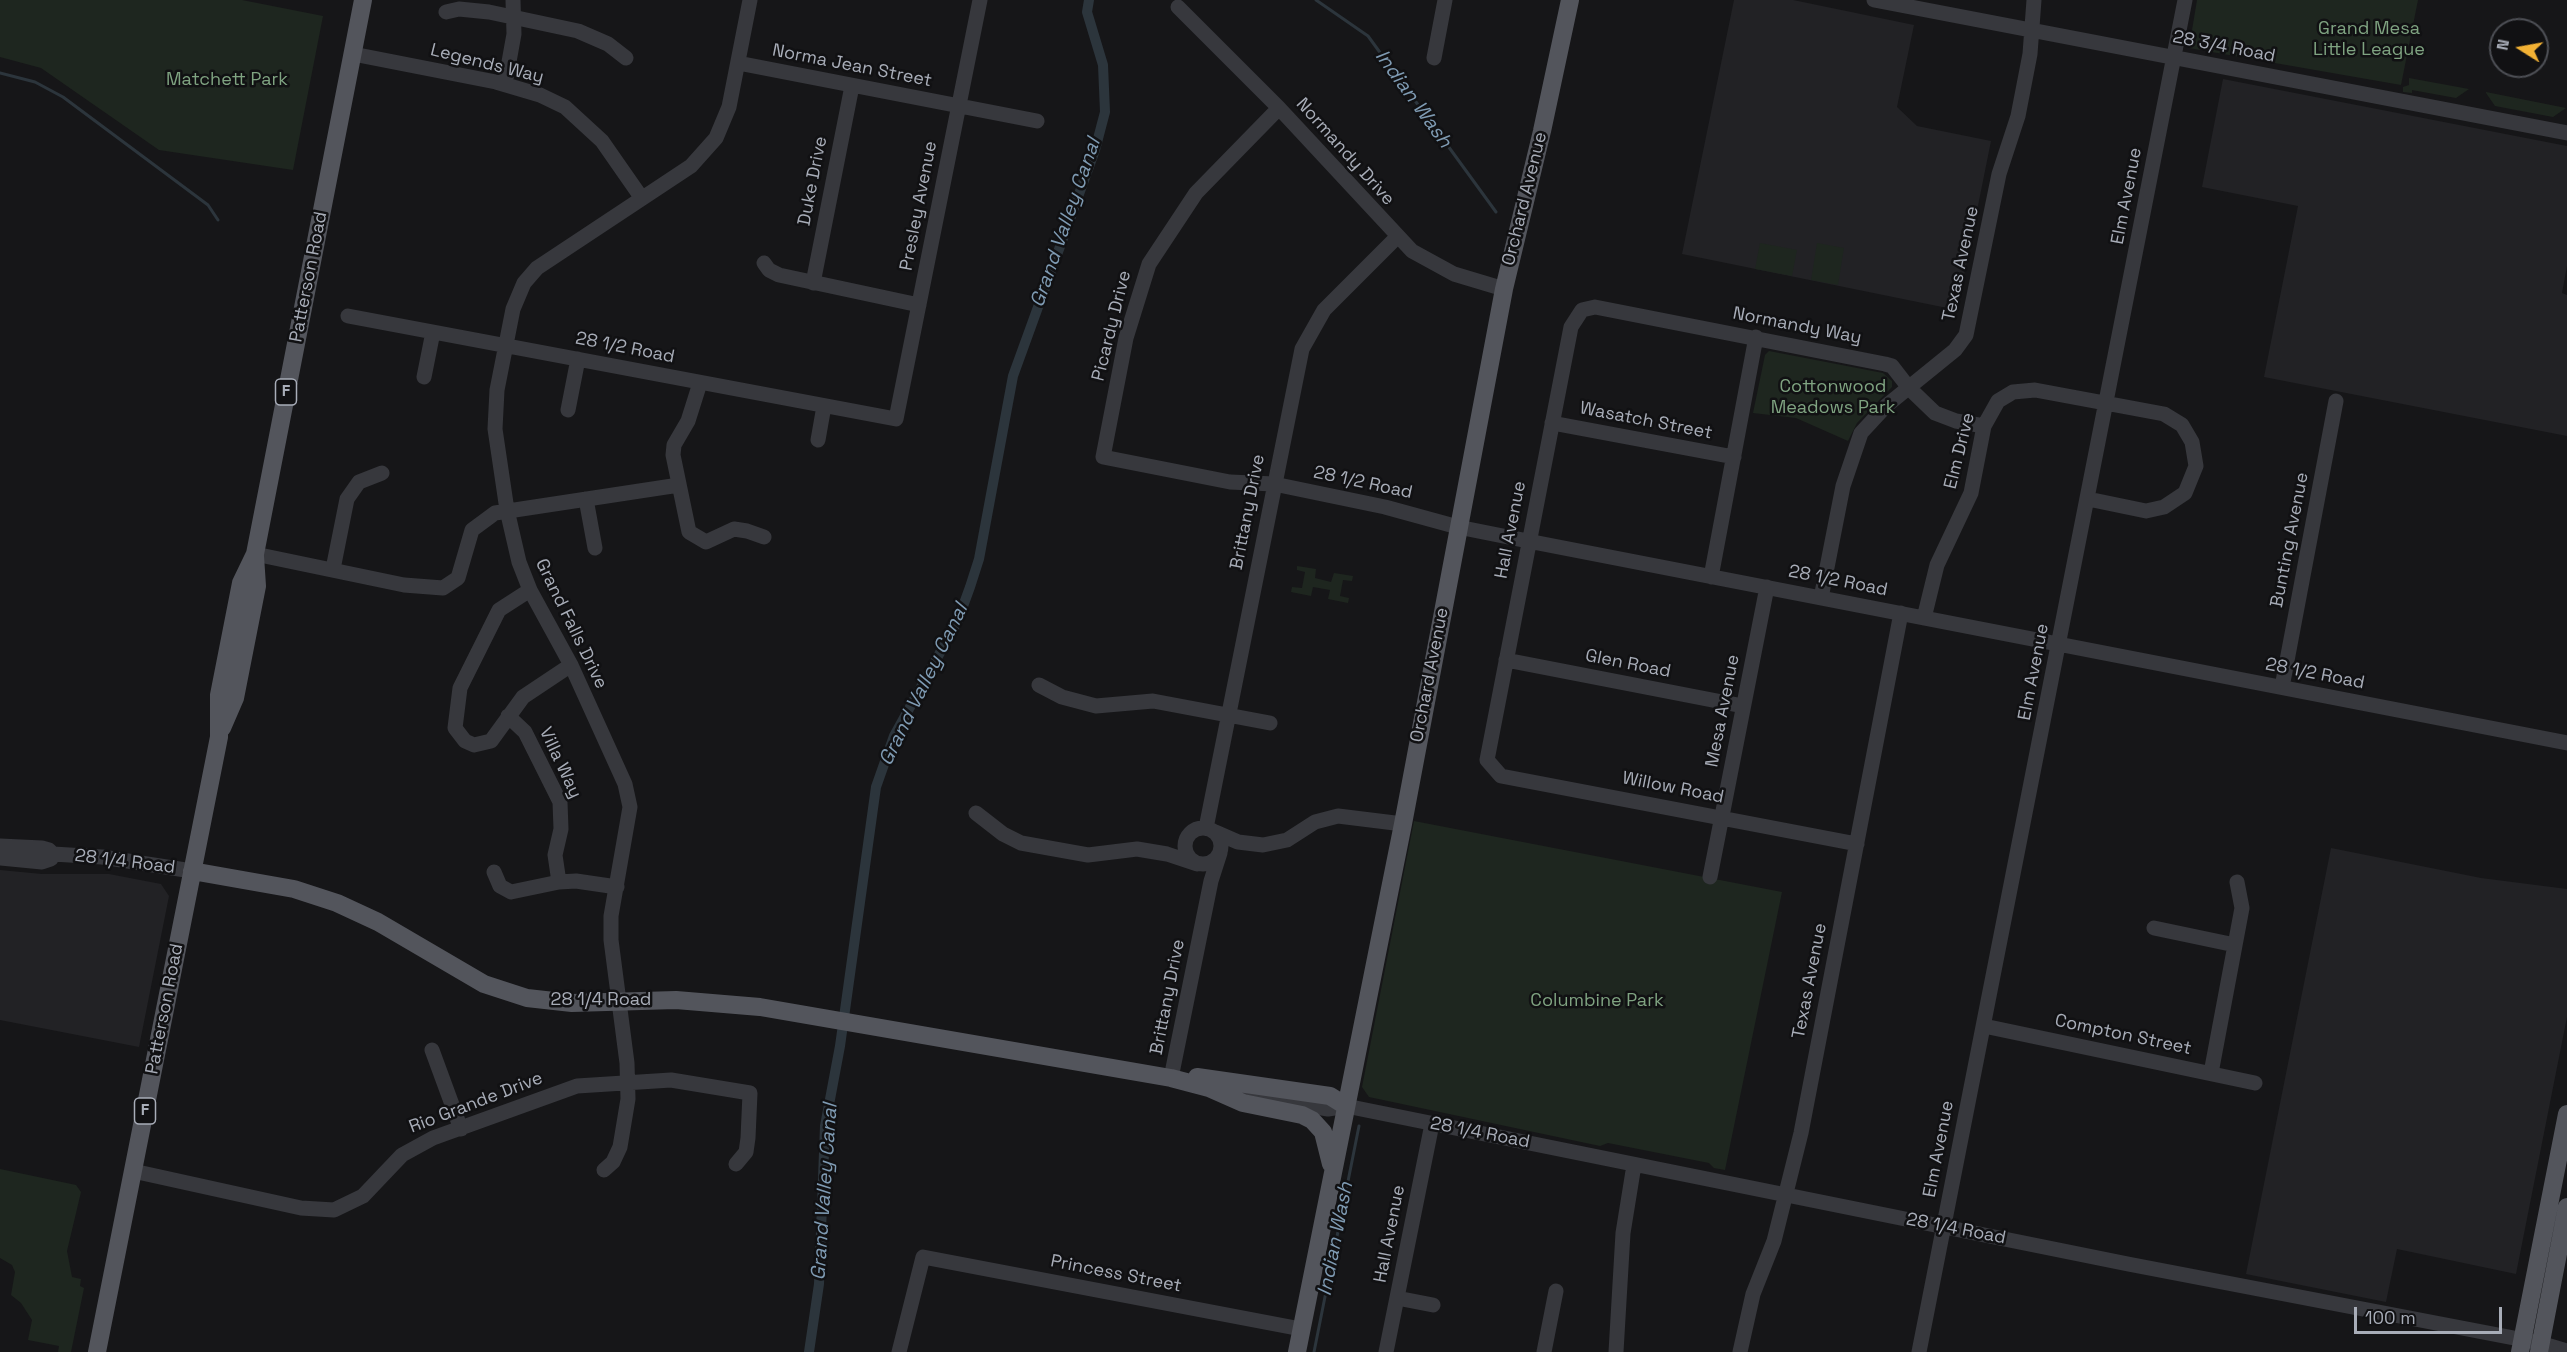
<!DOCTYPE html>
<html>
<head>
<meta charset="utf-8">
<style>
  body { margin:0 }
  #map { position:relative; width:2567px; height:1352px; overflow:hidden; background:#161618; font-family:"Space Grotesk",sans-serif }
  canvas { display:block }
  .north { position:absolute; left:2489px; top:18px; width:60px; height:60px; box-sizing:border-box; background:#111113; border:2px solid #4d4f55; border-radius:50%; rotate:281deg; font-size:16px; font-weight:700; line-height:24px; text-align:center; color:#a8adb8 }
  .north::after { content:''; display:block; margin:auto; width:21px; height:27px; background:#f2b134; clip-path:polygon(50% 0,100% 100%,50% 72%,0 100%) }
  .scale { position:absolute; left:2354px; top:1307px; width:148px; height:27px; box-sizing:border-box; border:3px solid #a8adb8; border-top:0; padding-left:8px; font-size:18px; line-height:21px; white-space:nowrap; color:#a8adb8; -webkit-text-stroke:4px #111113; paint-order:stroke }
</style>
</head>
<body>
<div id="map">
<canvas width="2567" height="1352"></canvas>
<div class="north">N</div>
<div class="scale">100 m</div>
</div>
<script>
const ctx = document.querySelector('canvas').getContext('2d');
ctx.lineJoin = 'round';
function paint(path, color) { ctx.fillStyle = color; ctx.fill(path, 'evenodd'); }
const toPath = rows => new Path2D(rows.map(r => 'M' + r).join(''));
function stroke(path, color, width, dash) { ctx.strokeStyle = color; ctx.lineWidth = width; ctx.lineCap = dash ? 'butt' : 'round'; ctx.setLineDash(dash || []); ctx.stroke(path); }
function write(font, color, halo, rows, align = 'center') {
  ctx.font = font + ' "Space Grotesk",sans-serif'; ctx.lineWidth = 5; ctx.setLineDash([]); ctx.textBaseline = 'middle'; ctx.strokeStyle = halo; ctx.fillStyle = color; for (const [text, x, y, turn = 0] of rows) {
    ctx.save(); ctx.translate(x, y); ctx.rotate((+turn || 0) * Math.PI / 180); ctx.textAlign = isNaN(turn) ? turn : align; if (halo) ctx.strokeText(text, 0, 0); ctx.fillText(text, 0, 0); ctx.restore();
  }
}
paint(toPath([
  [1734,0,1793,0,1914,25,1897,107,1917,126,1991,141,1957,310,1682,254],
  [2223,79,2567,146,2567,266,2562,293,2567,295,2567,436,2264,377,2298,206,2202,187],
  [2331,848,2481,878,2567,889,2567,1017,2516,1274,2397,1249,2386,1302,2246,1274],
  [0,870,42,874,109,874,161,884,169,896,139,1047,0,1020]
]), '#222225');
paint(toPath([
  [0,0,242,0,323,16,293,170,159,150,41,68,0,57],
  [2197,0,2418,0,2401,85,2189,48],
  [2409,78,2469,89,2456,98,2412,90,2412,93,2403,92,2403,87,2409,85],
  [2486,93,2486,92,2566,108,2553,117,2495,106],
  [1760,243,1797,250,1792,276,1755,269],
  [1817,243,1844,248,1838,285,1811,280],
  [1769,351,1883,373,1892,381,1892,387,1857,423,1848,441,1796,418,1753,413,1765,355],
  [1297,566,1316,569,1315,578,1331,582,1334,573,1353,576,1352,581,1343,580,1340,596,1349,598,1348,603,1328,599,1330,590,1313,587,1311,596,1291,592,1292,587,1302,588,1305,572,1297,570],
  [1414,821,1782,892,1725,1170,1714,1168,1709,1163,1608,1143,1600,1146,1369,1097,1362,1087],
  [0,1169,76,1185,81,1192,67,1251,72,1277,81,1279,80,1286,84,1288,71,1352,58,1352,59,1346,28,1340,32,1320,21,1303,11,1295,15,1272,12,1265,0,1258]
]), '#1e261f');
stroke(toPath([
  [1316,0,1368,36,1496,212],
  [0,73,35,82,63,97,208,205,218,220],
  [1314,1352,1359,1126]
]), '#2c353c', 3);
stroke(toPath([
  [809,1352,819,1284,825,1126,840,1046,876,787,894,736,958,620,970,587,979,559,1013,376,1095,150,1105,112,1103,65,1087,12,1089,0]
]), '#2c353c', 10);
stroke(toPath([
  [1874,0,2567,133],
  [1178,7,1279,108,1412,251,1454,274,1504,289],
  [446,12,459,9,489,12,578,31,608,44,626,58],
  [353,54,496,82,540,95,565,107,602,141,641,197],
  [1434,58,1445,0],
  [738,63,1037,121],
  [505,84,514,34,513,0],
  [1279,108,1196,193,1149,264,1126,338,1103,457,1230,482,1274,484,1385,507,1458,527,1538,543,2567,743],
  [764,263,769,270,779,275,919,305],
  [813,283,852,86],
  [348,316,896,419,980,0],
  [424,377,433,332],
  [700,383,688,421,674,445,673,455,689,532,706,542,734,529,747,531,764,537],
  [568,410,578,359],
  [1552,423,1734,457],
  [818,440,824,406],
  [586,499,595,548],
  [255,554,404,585,443,588,458,578,472,530,495,513,679,485],
  [333,569,347,499,359,482,382,473],
  [1711,577,1756,337],
  [530,590,499,610,460,688,455,728,465,741,474,745,491,741,523,697,571,665],
  [1821,598,1843,486,1861,433,1886,406,1955,350,1966,335,1999,174,2018,116,2030,54,2034,0],
  [1924,618,1937,565,1971,493,1984,426,1998,401,2013,392,2035,390,2164,414,2182,425,2192,442,2196,466,2185,493,2164,507,2146,511,2088,499],
  [1506,660,1743,706],
  [1039,685,1062,697,1096,706,1153,701,1270,723],
  [2282,687,2336,401],
  [508,716,525,732,560,802,561,829,555,855,559,882],
  [976,813,1003,834,1021,843,1088,855,1137,849,1167,854,1197,864],
  '1185 846a18 18 0 1 1 36 0a18 18 0 1 1-36 0Z',
  [1206,828,1302,349,1324,310,1396,238],
  [1215,832,1238,842,1263,845,1287,840,1315,822,1338,816,1403,824],
  [1857,844,1501,776,1487,760,1571,327,1582,310,1595,307,1885,364,1892,366,1909,388,1935,413,1956,421,1984,426],
  [0,846,42,848,49,850,53,854,102,857,192,871],
  [0,858,42,862,51,859,53,854],
  [494,872,500,886,511,892,559,882,576,881,617,887],
  [1710,877,1767,587],
  [2154,928,2235,945],
  [1984,1026,2255,1083],
  [432,1050,461,1129],
  [2211,1073,2242,908,2237,882],
  [1171,1078,1211,881,1220,853],
  [1232,1092,1328,1109,1346,1106,2128,1264,2540,1343,2567,1351],
  [604,1170,613,1162,620,1147,628,1099,627,1063,611,940,611,916,630,807,625,784,571,665,530,590,519,562,507,510,495,429,497,390,513,309,524,283,537,268,691,166,716,138,729,107,750,0],
  [133,1171,301,1208,334,1210,363,1196,402,1155,433,1138,577,1086,671,1080,750,1093,748,1138,746,1152,736,1164],
  [1397,1298,1433,1305],
  [899,1352,923,1257,1301,1329],
  [1386,1352,1432,1124],
  [1544,1352,1556,1291],
  [1616,1352,1623,1233,1634,1165],
  [1740,1352,1753,1294,1774,1241,1801,1133,1901,613],
  [1919,1352,2185,0]
]), '#37383d', 15);
stroke(toPath([
  [222,728,235,698,257,586,255,556],
  [192,871,294,889,337,903,378,922,484,984,527,998,572,1003,676,1000,760,1007,1171,1078,1209,1088,1243,1103,1302,1115,1312,1120,1323,1132,1331,1164],
  [1197,1077,1330,1096,1346,1106],
  [97,1352,219,737,219,695,241,583,255,554,363,0],
  [1297,1352,1403,824,1504,289,1542,131,1570,0],
  [2520,1352,2567,1114],
  [2539,1352,2567,1207]
]), '#53555c', 18);
for (const [x, y, w] of [
  [286,392,21],
  [145,1111,21]
]) { const box = new Path2D(); box.roundRect(x - w / 2, y - 13, w, 26, 4.5); ctx.fillStyle = '#111113'; ctx.fill(box); stroke(box, '#a8adb8', 1.5); }
write('bold 16px', '#a8adb8', null, [
  ["F",286,392],
  ["F",145,1111]
]);
write('18px', '#7fa381', '#111113', [
  ["Grand Mesa",2369,29],
  ["Little League",2369,50],
  ["Matchett Park",227,80],
  ["Cottonwood",1833,387],
  ["Meadows Park",1833,408],
  ["Columbine Park",1597,1001]
]);
write('18px', '#a8adb8', '#111113', [
  ["28 3/4 Road",2224,47,11],
  ["Legends Way",487,64,14],
  ["Norma Jean Street",852,66,11],
  ["Normandy Drive",1345,152,48],
  ["Duke Drive",813,181,-79],
  ["Elm Avenue",2127,196,-79],
  ["Orchard Avenue",1525,199,-76],
  ["Presley Avenue",919,206,-79],
  ["Texas Avenue",1961,264,-78],
  ["Patterson Road",309,277,-79],
  ["Picardy Drive",1112,326,-76],
  ["Normandy Way",1797,326,11],
  ["28 1/2 Road",625,348,11],
  ["Wasatch Street",1646,421,11],
  ["Elm Drive",1960,451,-76],
  ["28 1/2 Road",1363,483,12],
  ["Brittany Drive",1248,512,-79],
  ["Hall Avenue",1511,530,-79],
  ["Bunting Avenue",2290,540,-79],
  ["28 1/2 Road",1838,581,11],
  ["Grand Falls Drive",571,624,64],
  ["Glen Road",1628,664,11],
  ["Elm Avenue",2034,672,-79],
  ["28 1/2 Road",2315,674,11],
  ["Orchard Avenue",1430,675,-79],
  ["Mesa Avenue",1723,711,-79],
  ["Villa Way",560,763,65],
  ["Willow Road",1673,788,11],
  ["28 1/4 Road",125,862,7],
  ["Texas Avenue",1810,981,-79],
  ["Brittany Drive",1168,997,-79],
  ["28 1/4 Road",601,1000],
  ["Patterson Road",165,1009,-79],
  ["Compton Street",2123,1035,12],
  ["Rio Grande Drive",476,1103,-21],
  ["28 1/4 Road",1480,1133,11],
  ["Elm Avenue",1939,1149,-79],
  ["28 1/4 Road",1956,1229,11],
  ["Hall Avenue",1390,1234,-79],
  ["Princess Street",1116,1274,11]
]);
write('italic 20px', '#7f9bb3', '#111113', [
  ["Indian Wash",1413,99,54],
  ["Grand Valley Canal",1066,223,-71],
  ["Grand Valley Canal",924,685,-64],
  ["Grand Valley Canal",825,1192,-86],
  ["Indian Wash",1336,1239,-79]
]);
</script>
</body>
</html>
